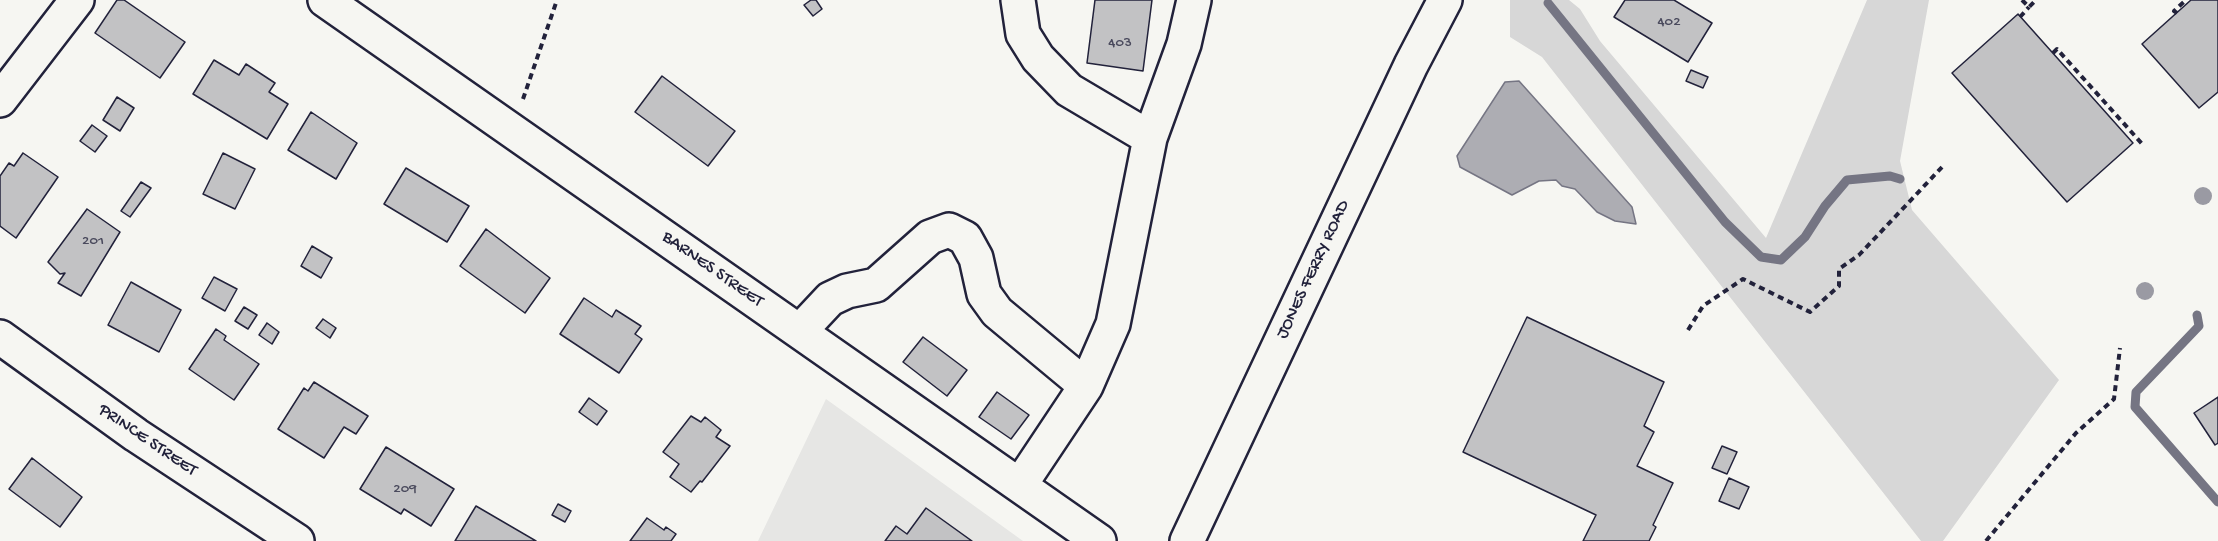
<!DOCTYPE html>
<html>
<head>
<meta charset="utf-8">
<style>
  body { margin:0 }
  canvas { display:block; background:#f6f6f2 }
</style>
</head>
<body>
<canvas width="2218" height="541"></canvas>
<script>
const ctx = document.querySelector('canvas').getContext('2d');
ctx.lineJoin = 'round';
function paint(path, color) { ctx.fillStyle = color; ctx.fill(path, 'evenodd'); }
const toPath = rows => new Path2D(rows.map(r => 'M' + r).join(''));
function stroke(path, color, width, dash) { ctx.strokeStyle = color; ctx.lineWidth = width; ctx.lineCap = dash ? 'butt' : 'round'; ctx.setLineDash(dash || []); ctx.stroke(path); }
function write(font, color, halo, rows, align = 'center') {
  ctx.font = font + ' "Gochi Hand",sans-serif'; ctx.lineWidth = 6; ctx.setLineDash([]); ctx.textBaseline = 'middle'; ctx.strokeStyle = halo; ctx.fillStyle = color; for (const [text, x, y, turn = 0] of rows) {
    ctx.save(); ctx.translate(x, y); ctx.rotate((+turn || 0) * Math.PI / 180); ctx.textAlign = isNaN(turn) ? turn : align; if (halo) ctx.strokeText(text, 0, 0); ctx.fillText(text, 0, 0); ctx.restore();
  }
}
paint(toPath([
  [826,399,1023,541,758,541]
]), '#e6e6e4');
paint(toPath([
  [1510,0,1569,0,1580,9,1600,41,1766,238,1867,0,1929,0,1900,161,1912,210,2059,380,1943,541,1921,541,1542,57,1510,37]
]), '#d7d7d7');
const water = toPath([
  [1519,81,1632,207,1636,224,1615,221,1597,212,1575,189,1562,186,1556,180,1539,181,1512,195,1460,167,1457,156,1505,82,1519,81]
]);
paint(water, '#adadb3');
stroke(water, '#757583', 1.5);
stroke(toPath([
  [1548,3,1725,222,1761,257,1781,260,1805,237,1825,206,1847,180,1890,176,1900,179],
  [2197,315,2199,326,2136,392,2135,407,2218,502]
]), '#757583', 9);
const building = toPath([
  [117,0,124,0,185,42,160,78,95,33,117,0],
  [811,0,816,0,822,9,813,16,804,5,811,0],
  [1095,0,1152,0,1143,71,1087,63,1095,0],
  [1625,0,1674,0,1712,23,1688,62,1614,17,1625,0],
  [2191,0,2218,0,2218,92,2199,108,2142,44,2191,0],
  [2018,14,2133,143,2067,202,1952,73,2018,14],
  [214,60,239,75,246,64,275,83,269,92,288,104,267,139,193,94,214,60],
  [1691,70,1708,77,1703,88,1686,81,1691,70],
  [662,76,735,131,708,166,635,112,662,76],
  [117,97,134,108,120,131,103,120,117,97],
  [311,112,357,143,336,179,288,150,311,112],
  [92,125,107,136,95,152,80,141,92,125],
  [23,153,58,177,16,238,0,226,0,176,9,163,14,166,23,153],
  [223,153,255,169,235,209,203,194,223,153],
  [406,168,469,206,447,242,384,204,406,168],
  [141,182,151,188,130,217,121,211,141,182],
  [87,209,120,232,81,296,58,283,65,273,60,274,48,262,87,209],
  [486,229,550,278,525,313,460,266,486,229],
  [312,246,332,258,321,278,301,266,312,246],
  [214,277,237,289,225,311,202,298,214,277],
  [131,282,181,310,159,352,108,325,131,282],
  [584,298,612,317,616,310,641,326,635,334,642,339,619,373,560,334,584,298],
  [244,307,257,315,248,329,235,321,244,307],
  [1527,317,1664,382,1644,426,1654,432,1637,466,1673,483,1653,525,1656,527,1649,541,1583,541,1596,515,1463,452,1527,317],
  [323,319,336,328,330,338,316,328,323,319],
  [267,323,279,332,272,344,259,335,267,323],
  [216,329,226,336,224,340,259,364,234,400,189,369,216,329],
  [923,337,967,370,947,396,903,362,923,337],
  [314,382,368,416,356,434,344,427,324,458,278,429,304,388,308,391,314,382],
  [997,392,1029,415,1011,439,979,417,997,392],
  [2218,397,2218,443,2215,445,2194,413,2218,397],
  [589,398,607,411,597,425,579,412,589,398],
  [691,416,701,422,705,417,721,430,716,437,730,446,702,482,700,481,691,492,670,477,679,464,663,452,691,416],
  [1722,446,1737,452,1727,474,1712,468,1722,446],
  [386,447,454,489,431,526,404,509,401,514,360,489,386,447],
  [32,458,82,497,60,527,9,489,32,458],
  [1729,478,1749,487,1739,509,1719,501,1729,478],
  [558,504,571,511,565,522,552,515,558,504],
  [476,506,536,541,455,541,476,506],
  [926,508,972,541,885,541,896,526,907,534,926,508],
  [647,518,664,530,666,527,676,534,671,541,630,541,647,518]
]);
paint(building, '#c2c2c4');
stroke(building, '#22223b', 1.5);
const minor = toPath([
  [325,0,1099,541],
  [1018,0,1023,34,1038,58,1069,90,1150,138],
  [0,100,77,0],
  [800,331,830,299,847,291,876,285,930,237,949,230,965,238,976,258,984,294,997,312,1086,386,1020,485],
  [0,337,136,435,297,541],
  [1086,386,1113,324,1150,138,1184,44,1194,0]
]);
const major = toPath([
  [1187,541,1411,65,1445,0]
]);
stroke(minor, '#22223b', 38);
stroke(major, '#22223b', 38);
stroke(toPath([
  [2022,0,2029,7,2036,0],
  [2177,13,2174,11,2186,0],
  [2020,17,2029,7],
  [2053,53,2057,49,2144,146],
  [523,99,557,0],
  [1688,330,1703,306,1743,279,1810,312,1839,286,1839,269,1859,255,1944,165],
  [1986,541,2076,433,2114,399,2120,348]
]), '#22223b', 4, [6, 4.5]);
stroke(minor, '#f6f6f2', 33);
stroke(major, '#f6f6f2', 33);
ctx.fillStyle = '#9a9aa3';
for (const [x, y] of [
  [2203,196],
  [2145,291]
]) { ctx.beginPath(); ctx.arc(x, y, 9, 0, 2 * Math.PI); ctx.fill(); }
write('15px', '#4a4a5d', null, [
  ["402",1669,23],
  ["403",1120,44],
  ["201",93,242],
  ["209",405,490]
]);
write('18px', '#22223b', '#f6f6f2', [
  ["BARNES STREET",712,270,35],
  ["JONES FERRY ROAD",1314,270,-65],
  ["PRINCE STREET",147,441,34]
]);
</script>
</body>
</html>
